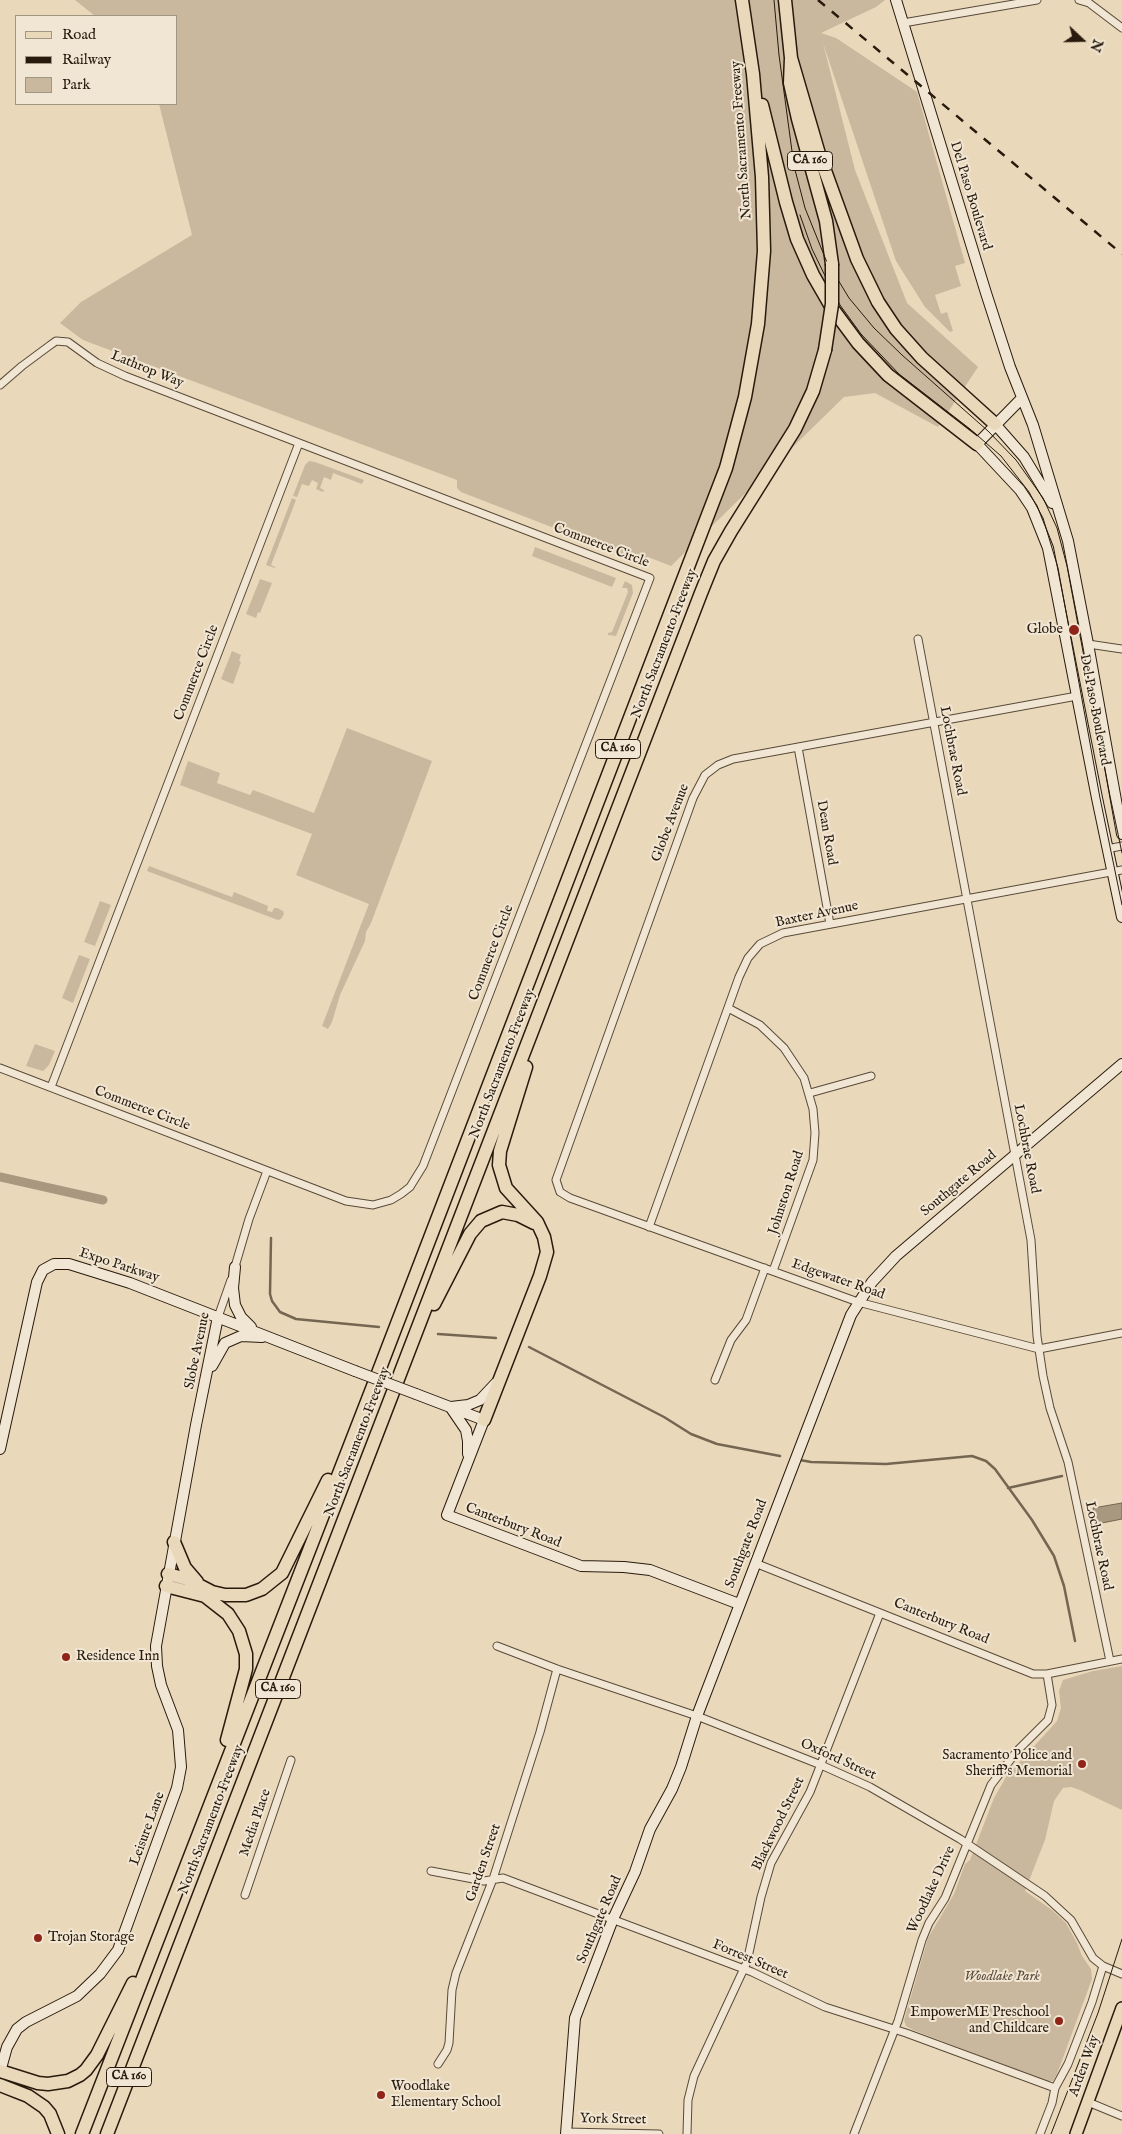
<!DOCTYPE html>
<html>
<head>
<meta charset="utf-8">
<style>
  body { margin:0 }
  #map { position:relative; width:1122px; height:2134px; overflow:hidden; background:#ead8bb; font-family:"IM FELL English",serif }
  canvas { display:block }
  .legend { position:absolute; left:15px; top:15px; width:162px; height:90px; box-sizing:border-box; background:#f1e6d3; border:1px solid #a19584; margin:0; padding:6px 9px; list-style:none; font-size:15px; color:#281b0d }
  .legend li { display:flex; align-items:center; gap:10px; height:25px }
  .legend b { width:25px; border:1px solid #a19584 }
  .north { position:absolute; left:1057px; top:15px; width:50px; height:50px; -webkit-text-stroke:4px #f1e6d3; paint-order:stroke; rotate:111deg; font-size:14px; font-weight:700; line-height:20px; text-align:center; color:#281b0d }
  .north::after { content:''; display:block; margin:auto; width:18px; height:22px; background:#281b0d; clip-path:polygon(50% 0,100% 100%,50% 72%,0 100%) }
</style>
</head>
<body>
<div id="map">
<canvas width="1122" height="2134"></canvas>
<ul class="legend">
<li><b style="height:6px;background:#ead8bb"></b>Road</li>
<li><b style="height:6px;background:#281b0d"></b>Railway</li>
<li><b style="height:14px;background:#c9b89d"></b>Park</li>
</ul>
<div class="north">N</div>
</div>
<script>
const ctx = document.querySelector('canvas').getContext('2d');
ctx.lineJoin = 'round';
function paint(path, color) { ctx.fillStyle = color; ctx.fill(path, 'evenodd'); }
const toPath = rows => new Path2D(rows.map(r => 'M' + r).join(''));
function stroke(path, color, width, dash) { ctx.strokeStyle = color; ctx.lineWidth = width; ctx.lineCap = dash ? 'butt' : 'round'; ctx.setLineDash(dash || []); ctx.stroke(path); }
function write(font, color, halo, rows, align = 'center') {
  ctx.font = font + ' "IM FELL English",serif'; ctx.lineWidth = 4; ctx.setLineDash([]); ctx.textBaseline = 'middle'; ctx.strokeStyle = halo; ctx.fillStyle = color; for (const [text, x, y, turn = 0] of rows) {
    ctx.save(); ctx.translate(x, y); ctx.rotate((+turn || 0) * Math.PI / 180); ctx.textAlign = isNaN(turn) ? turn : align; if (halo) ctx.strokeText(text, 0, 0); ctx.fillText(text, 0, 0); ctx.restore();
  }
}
paint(toPath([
  [75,0,885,0,876,7,821,33,836,38,917,92,965,263,955,266,961,286,935,295,941,314,947,312,953,331,950,332,925,307,896,261,823,43,855,170,907,303,978,367,938,427,875,393,844,397,671,566,648,557,641,560,634,559,461,492,457,488,457,480,83,340,60,323,81,302,192,235,159,104,176,104,176,16,95,16],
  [309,461,315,462,364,480,362,484,333,473,331,480,324,477,320,488,324,490,323,492,316,489,318,483,312,480,309,486,302,484,297,497,293,496,305,465],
  [292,498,296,500,271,565,275,567,275,568,266,565],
  [535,547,616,578,612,587,532,556],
  [260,579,272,583,260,613,258,612,256,618,246,614],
  [625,581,632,585,633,593,616,636,608,635,608,633,612,632,628,592,627,588,622,588],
  [232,651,241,655,239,661,241,662,233,684,221,679],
  [347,728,432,761,371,923,366,932,365,941,340,995,332,1022,328,1029,322,1026,369,904,296,875,312,834,180,785,188,761,220,773,217,783,250,795,253,790,314,813],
  [149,866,232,897,234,892,268,906,267,911,272,912,274,908,277,908,283,911,284,914,281,919,278,920,147,871],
  [100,901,111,905,95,946,84,942],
  [79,955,90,959,73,1003,62,998],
  [35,1044,55,1051,49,1065,43,1071,26,1066],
  [1122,1666,1122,1810,1080,1790,1071,1787,1063,1788,1054,1801,1045,1840,1025,1891,1052,1910,1066,1923,1077,1943,1082,1956,1091,1969,1092,1979,1057,2074,1053,2081,1046,2081,913,2030,906,2026,904,2020,928,1938,954,1894,965,1864,970,1860,994,1798,1006,1777,1057,1721,1061,1708,1059,1691,1063,1680,1093,1671]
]), '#c9b89d');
const water = toPath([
  [1122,1503,1122,1519,1097,1524,1093,1508,1122,1503]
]);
paint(water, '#a89880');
stroke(water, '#756652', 1);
stroke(toPath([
  [271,1238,270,1294,272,1301,280,1312,296,1319,379,1327],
  [438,1334,496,1338],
  [529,1347,664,1417,691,1434,717,1444,780,1456],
  [800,1460,811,1462,886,1464,972,1456,986,1461,995,1469,1032,1520,1054,1556,1064,1586,1075,1641],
  [1008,1488,1062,1476]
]), '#756652', 2.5);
stroke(toPath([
  [0,1177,103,1200]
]), '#a89880', 9);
const street = toPath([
  [1079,0,1089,3,1122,28],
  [903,23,1037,0],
  [0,385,22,366,49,346,56,341,68,342,97,363,125,376,650,578,423,1166,410,1187,401,1194,391,1200,373,1205,346,1201,0,1068],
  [918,639,1031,1240,1037,1336,1043,1376,1050,1408,1068,1462,1110,1661],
  [1088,644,1122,649],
  [1077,696,733,759,718,765,705,775,693,798,556,1180,560,1192,570,1198,858,1302,1039,1349,1122,1333],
  [798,747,830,924],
  [1107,849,1122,846],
  [728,1008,760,1025,784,1048,804,1078,813,1109,815,1133,813,1160,773,1271],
  [51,1087,299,443],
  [810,1093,871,1076],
  [649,1227,739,977,748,958,760,944,783,933,1122,870],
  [234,1270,249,1219,267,1171],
  [218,1317,231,1280],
  [715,1380,731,1340,746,1320,765,1268],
  [755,1563,1033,1674,1047,1674,1122,1659],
  [497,1646,557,1669,697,1716,821,1765,870,1787,960,1839,1045,1896,1071,1920,1093,1958,1103,1966,1122,1974],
  [431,1871,484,1881,503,1878,752,1972,825,2007,906,2033,1055,2088],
  [245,1895,291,1760],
  [438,2064,447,2050,449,2043,452,1990,456,1973,493,1879,540,1732,557,1669],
  [1088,2102,1122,2116],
  [566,2132,659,2134],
  [687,2134,688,2100,694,2076,747,1962,761,1897,771,1863,810,1792,880,1613],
  [854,2134,898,2021,922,1940,929,1923,945,1898,991,1785,1017,1751,1048,1720,1052,1705,1047,1674],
  [1040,2134,1052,2103,1055,2088,1068,2064,1092,2002,1103,1966]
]);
const secondary = toPath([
  [896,0,986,293,1010,367,1033,425,1068,541,1088,644,1122,834],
  [1022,398,977,444,1020,490,1032,508,1048,548,1097,798,1122,917],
  [995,424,1024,457,1052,503],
  [235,1267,233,1288,235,1305,241,1317,251,1327],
  [212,1366,225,1343,241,1336,262,1337],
  [416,1394,484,1420,447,1515,581,1566,624,1567,650,1570,739,1604],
  [451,1407,468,1405,480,1400,496,1383],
  [451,1408,466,1430,468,1441,468,1454],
  [0,1449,37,1282,43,1270,54,1264,69,1264,130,1283,355,1371],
  [0,2072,7,2047,17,2029,26,2022,77,1996,100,1974,118,1950,177,1788,181,1767,178,1730,161,1685,157,1666,156,1646,196,1425,218,1317],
  [566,2134,575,2018,613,1919,635,1872,650,1829,672,1789,681,1767,697,1716,851,1315,872,1282,896,1256,1122,1064]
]);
const primary = toPath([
  [1076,2134,1122,2008]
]);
const highway = toPath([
  [785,0,791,58,790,83,798,119,826,221,832,264],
  [791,58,819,154,857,259,878,302,896,329,922,358,995,424],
  [762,105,786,202,797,239,813,275,832,308,858,343,888,375,977,444],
  [434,1304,470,1234,481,1221,502,1212,518,1215,534,1223],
  [484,1420,540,1276,547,1252,544,1237,537,1222,506,1188,499,1165,500,1151,526,1067],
  [174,1542,185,1568,197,1582],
  [168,1574,187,1579,212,1592,225,1595,246,1595,262,1589,282,1573,328,1480],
  [166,1586,205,1596,228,1614,239,1631,246,1654,246,1669,227,1740],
  [0,2071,38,2083,48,2084,68,2081,80,2075,86,2070,97,2055,133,1983],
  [0,2085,28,2096,44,2107,50,2114,58,2134],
  [82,2134,375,1381,726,468,745,397,758,324,764,251,762,177,753,74,742,0],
  [107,2134,701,593,714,561,731,531,795,429,813,391,825,350]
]);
stroke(street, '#584a38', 9);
stroke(secondary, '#281b0d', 12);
stroke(primary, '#281b0d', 14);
stroke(highway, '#281b0d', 15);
stroke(street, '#f1e6d3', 7);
stroke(secondary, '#f1e6d3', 10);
stroke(primary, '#ead8bb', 11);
stroke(highway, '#ead8bb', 12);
stroke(toPath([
  [774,0,779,55,794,166,805,208,826,260,849,298,874,328,902,355,988,431,1016,460,1043,498,1057,528,1067,566,1110,796,1122,853],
  [800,215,812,249,830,286,840,305,861,334,899,374,970,429,1001,456,1029,492,1043,518,1058,568,1100,798,1122,905],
  [1051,2134,1098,2013,1122,1939]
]), '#281b0d', 1);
stroke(toPath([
  [818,0,1122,254]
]), '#281b0d', 2.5, [9, 9]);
const secondaryBridge = toPath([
  [355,1371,416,1394]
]);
const highwayBridge = toPath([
  [825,350,832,304,832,264]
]);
stroke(secondaryBridge, '#281b0d', 12, []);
stroke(highwayBridge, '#281b0d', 15, []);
stroke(secondaryBridge, '#f1e6d3', 10);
stroke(highwayBridge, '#ead8bb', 12);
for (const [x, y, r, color] of [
  [1074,630,6,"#8f2418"],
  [66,1657,5,"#8f2418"],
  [1082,1764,5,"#8f2418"],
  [38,1938,5,"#8f2418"],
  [1059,2021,5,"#8f2418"],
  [381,2095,5,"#8f2418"]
]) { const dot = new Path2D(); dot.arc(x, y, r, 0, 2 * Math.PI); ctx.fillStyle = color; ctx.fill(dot); stroke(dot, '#f1e6d3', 2); }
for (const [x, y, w] of [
  [810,161,45],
  [618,749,45],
  [278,1689,45],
  [129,2077,45]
]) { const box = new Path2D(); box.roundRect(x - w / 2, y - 9.5, w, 19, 4); ctx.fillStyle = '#f1e6d3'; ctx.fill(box); stroke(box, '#281b0d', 1); }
write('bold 12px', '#281b0d', null, [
  ["CA 160",810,161],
  ["CA 160",618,749],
  ["CA 160",278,1689],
  ["CA 160",129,2077]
]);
write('14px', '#281b0d', '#f1e6d3', [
  ["North Sacramento Freeway",742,140,-94],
  ["Del Paso Boulevard",970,196,73],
  ["Lathrop Way",147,370,22],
  ["Commerce Circle",601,546,21],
  ["North Sacramento Freeway",665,644,-69],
  ["Commerce Circle",197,673,-69],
  ["Del Paso Boulevard",1094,710,79],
  ["Lochbrae Road",952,751,79],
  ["Globe Avenue",671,823,-69],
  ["Dean Road",826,833,80],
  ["Baxter Avenue",817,915,-12],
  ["Commerce Circle",492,953,-69],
  ["North Sacramento Freeway",503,1064,-69],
  ["Commerce Circle",142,1109,21],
  ["Lochbrae Road",1026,1149,79],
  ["Southgate Road",959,1184,-40],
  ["Johnston Road",787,1193,-72],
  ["Expo Parkway",119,1266,18],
  ["Edgewater Road",838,1280,19],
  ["Slobe Avenue",198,1351,-78],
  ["North Sacramento Freeway",358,1442,-69],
  ["Canterbury Road",513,1526,21],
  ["Southgate Road",747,1544,-69],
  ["Lochbrae Road",1098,1546,78],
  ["Canterbury Road",941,1622,22],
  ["Oxford Street",838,1760,24],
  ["North Sacramento Freeway",212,1820,-69],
  ["Media Place",256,1823,-71],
  ["Blackwood Street",779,1824,-64],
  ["Leisure Lane",148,1829,-70],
  ["Garden Street",484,1863,-71],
  ["Woodlake Drive",932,1890,-65],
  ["Southgate Road",600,1920,-67],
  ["Forrest Street",750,1960,23],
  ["Arden Way",1085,2066,-70],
  ["York Street",613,2120,1]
]);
write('14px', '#281b0d', '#f1e6d3', [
  ["Globe",1063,630],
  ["Residence Inn",76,1657,"left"],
  ["Sacramento Police and",1072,1756],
  ["Sheriff's Memorial",1072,1772],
  ["Trojan Storage",48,1938,"left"],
  ["EmpowerME Preschool",1049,2013],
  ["and Childcare",1049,2029],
  ["Woodlake",391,2087,"left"],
  ["Elementary School",391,2103,"left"]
], 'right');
write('italic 14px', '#584a38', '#f1e6d3', [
  ["Woodlake Park",1002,1977]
]);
</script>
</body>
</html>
